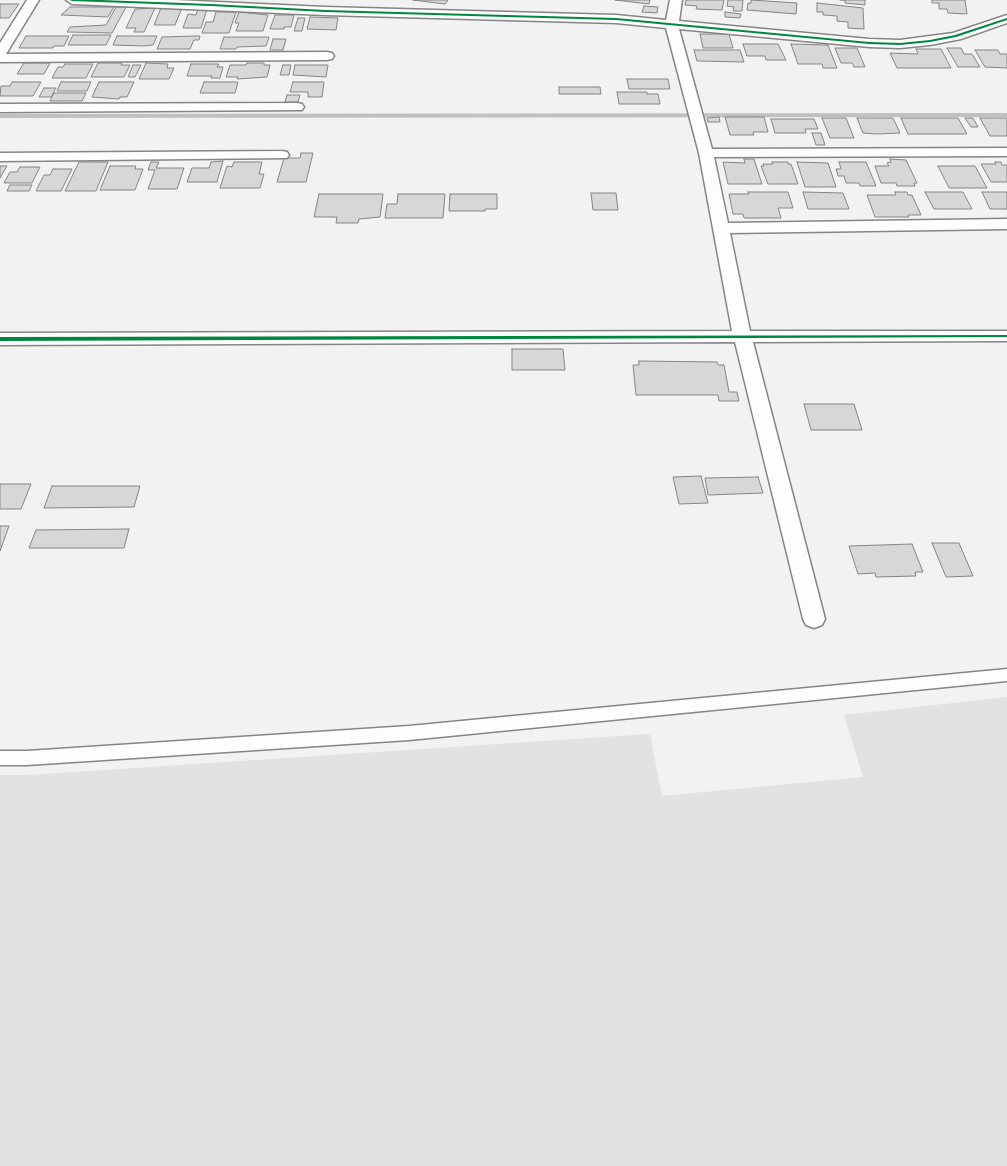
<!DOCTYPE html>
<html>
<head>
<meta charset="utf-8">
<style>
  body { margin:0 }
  canvas { display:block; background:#f2f2f2 }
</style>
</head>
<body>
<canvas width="1007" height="1166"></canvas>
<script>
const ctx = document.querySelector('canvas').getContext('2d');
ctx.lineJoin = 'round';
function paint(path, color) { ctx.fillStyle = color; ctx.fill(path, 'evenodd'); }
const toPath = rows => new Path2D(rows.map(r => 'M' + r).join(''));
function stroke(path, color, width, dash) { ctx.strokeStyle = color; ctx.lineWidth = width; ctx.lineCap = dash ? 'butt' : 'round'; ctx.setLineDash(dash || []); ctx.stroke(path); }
paint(toPath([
  [1007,697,1007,1166,0,1166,0,775,28,775,650,734,662,796,863,777,844,715]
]), '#e2e2e2');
paint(toPath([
  [1007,113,1007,117,0,118,0,114,1007,113]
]), '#c0c0c0');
const building = toPath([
  [413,0,448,0,445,4,413,0],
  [615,0,650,0,649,4,615,0],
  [686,0,724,0,722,10,696,9,697,6,685,5,686,0],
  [728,0,743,0,742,11,733,11,734,7,727,6,728,0],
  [751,0,797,3,796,14,747,10,748,3,751,3,751,0],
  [840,0,865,0,865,5,845,3,845,0,840,0],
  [932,0,965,0,967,14,948,13,947,9,939,9,939,3,932,3,932,0],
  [817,3,863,8,864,29,848,28,848,22,837,21,837,16,823,15,823,12,817,12,817,3],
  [0,4,19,4,9,18,0,18,0,4],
  [644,6,658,7,657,13,642,12,644,6],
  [70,7,114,7,108,17,61,15,70,7],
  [116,7,126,7,112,33,67,32,70,27,106,25,116,7],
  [155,8,144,32,134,32,136,28,126,28,135,9,155,8],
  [161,8,182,8,175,25,154,25,161,8],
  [198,9,207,9,201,28,183,28,188,14,196,15,198,9],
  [216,12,236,12,229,33,202,33,206,22,213,22,216,12],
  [239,12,268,15,263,31,236,31,239,23,235,23,239,12],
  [725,12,741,14,740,18,725,17,725,12],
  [275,15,294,15,291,27,284,27,284,29,270,29,275,15],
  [310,17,338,18,336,30,307,29,310,17],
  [298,18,305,18,302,31,294,31,298,18],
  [700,34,729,34,733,48,703,48,700,34],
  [73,35,111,35,106,45,68,45,73,35],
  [26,36,69,36,64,46,54,46,53,48,19,48,26,36],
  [117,36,157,36,153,45,144,46,113,45,117,36],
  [195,36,200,36,199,40,194,40,190,49,157,49,162,37,195,36],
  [224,37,269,37,266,46,237,47,236,49,220,49,224,37],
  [273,39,286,39,283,50,270,50,273,39],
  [743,44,778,44,786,60,766,60,765,56,747,56,743,44],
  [791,44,828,45,837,68,823,68,822,64,798,64,791,44],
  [835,48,857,48,865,67,854,67,852,63,841,63,835,48],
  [947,48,961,48,964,54,972,54,980,67,958,67,947,48],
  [916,49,941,49,951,68,897,68,890,53,918,54,916,49],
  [694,50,740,50,744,62,697,61,694,50],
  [975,50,998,50,1000,54,1007,54,1007,68,985,67,975,50],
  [24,63,50,63,44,74,17,74,24,63],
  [98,63,122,63,121,65,130,65,124,77,91,77,98,63],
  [146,63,168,64,167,68,174,68,169,79,139,79,146,63],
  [247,63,264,63,264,65,270,65,267,77,237,79,238,77,226,77,230,65,246,65,247,63],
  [65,64,93,64,86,78,52,78,58,67,63,67,65,64],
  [191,64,219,64,217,67,223,67,220,78,211,78,212,76,187,76,191,64],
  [133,65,141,65,135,77,128,77,133,65],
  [283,65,291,65,289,75,280,75,283,65],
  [295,65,328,65,326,77,293,75,295,65],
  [627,79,668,79,670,89,629,89,627,79],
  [12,82,41,82,33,96,0,96,1,86,10,86,12,82],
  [61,82,91,82,87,91,57,91,61,82],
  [99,82,134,82,127,97,120,97,119,99,92,97,99,82],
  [204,82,238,82,235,93,200,93,204,82],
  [293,82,324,82,322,97,308,97,308,92,290,92,293,82],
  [559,87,600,87,601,94,559,94,559,87],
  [44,88,56,88,51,97,39,97,44,88],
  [617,92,647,92,647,94,658,94,660,104,619,104,617,92],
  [54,93,86,93,82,101,50,101,54,93],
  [287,95,300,95,298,102,285,102,287,95],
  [719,117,720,122,708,122,707,118,719,117],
  [725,117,764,117,768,132,753,132,754,135,730,135,725,117],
  [822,118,846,118,854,138,830,138,822,118],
  [857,118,893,118,900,133,876,134,863,133,857,118],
  [901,118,958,118,967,134,908,134,901,118],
  [965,118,973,118,978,127,971,127,965,118],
  [980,118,1007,118,1007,136,990,136,980,118],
  [771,119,814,119,818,129,805,129,806,133,775,133,771,119],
  [812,133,821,133,825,145,816,145,812,133],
  [301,153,313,153,306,182,277,182,284,158,300,158,301,153],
  [744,159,754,159,762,184,728,184,723,162,745,163,744,159],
  [890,159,906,160,917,183,914,183,915,186,897,186,896,183,881,183,875,166,889,166,887,163,891,162,890,159],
  [223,161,217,182,187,182,192,168,209,168,211,162,223,161],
  [79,162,108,162,96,191,65,191,79,162],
  [151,162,159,162,156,168,184,168,177,189,148,189,155,170,148,170,151,162],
  [234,162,262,162,259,174,264,174,260,188,220,188,227,166,232,167,234,162],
  [772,162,788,162,788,164,791,164,798,184,768,184,761,166,764,166,763,164,773,164,772,162],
  [797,162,828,163,836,187,805,187,797,162],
  [839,162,866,162,876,186,860,186,859,183,846,183,844,176,838,176,836,169,841,169,839,162],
  [995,162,1001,162,1002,165,1007,165,1007,182,991,182,981,164,996,164,995,162],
  [0,166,7,166,0,178,0,166],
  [110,166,136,166,135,169,143,169,135,190,100,190,110,166],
  [938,166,975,166,987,188,949,188,938,166],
  [20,167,40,167,32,183,4,183,10,172,17,172,20,167],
  [53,169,72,169,61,191,36,191,44,175,50,175,53,169],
  [10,185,32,185,29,191,7,191,10,185],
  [748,192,788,192,793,208,778,208,781,218,744,218,743,214,733,214,729,194,749,194,748,192],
  [803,192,843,193,849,209,808,209,803,192],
  [895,192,907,192,908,195,912,195,921,215,908,215,909,217,875,217,867,195,896,195,895,192],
  [925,192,963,192,972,209,934,209,925,192],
  [982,192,1007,192,1007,209,990,209,982,192],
  [591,193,616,193,618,210,593,210,591,193],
  [319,194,383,194,380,217,359,219,358,223,336,223,337,217,314,217,319,194],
  [398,194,445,194,443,218,385,218,387,204,397,204,398,194],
  [450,194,497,194,497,209,485,209,485,211,449,211,450,194],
  [512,349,563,349,565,370,512,370,512,349],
  [639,361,717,362,718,365,724,365,729,392,737,392,739,401,719,401,718,395,636,395,633,365,639,365,639,361],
  [804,404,854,404,862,430,811,430,804,404],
  [701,476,708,503,679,504,673,477,701,476],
  [758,477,763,493,708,495,705,478,758,477],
  [0,484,31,484,21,509,0,509,0,484],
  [52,486,140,486,134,507,44,508,52,486],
  [0,526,9,526,0,551,0,526],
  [129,529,124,548,29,548,36,530,129,529],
  [932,543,959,543,973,576,946,577,932,543],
  [912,544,923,572,915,572,916,576,876,577,875,573,858,574,849,546,912,544]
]);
paint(building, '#d7d7d7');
stroke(building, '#858585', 1);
const lane = toPath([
  [1007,669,1007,681,409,740,27,765,0,765,0,751,27,751,409,726,1007,669]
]);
const street = toPath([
  [27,0,39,0,6,54,327,52,332,53,334,56,332,59,327,60,0,62,0,43,27,0],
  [66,0,175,0,325,7,616,15,666,20,670,0,682,0,679,21,869,39,900,40,953,33,1007,15,1007,23,961,39,930,45,900,48,869,47,679,29,712,149,1007,148,1007,156,714,157,728,223,1007,219,1007,229,730,233,750,331,1007,331,1007,341,753,342,825,619,822,625,814,628,806,625,803,619,735,342,0,345,0,333,732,331,699,153,666,28,616,23,325,15,72,4,66,0],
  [297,103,302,104,304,107,302,110,0,112,0,104,297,103],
  [282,151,287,152,289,155,287,158,0,161,0,153,282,151]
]);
stroke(lane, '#858585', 3);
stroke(street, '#858585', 3);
paint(lane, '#fdfdfd');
paint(street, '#fdfdfd');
paint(toPath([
  [70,0,100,0,211,4,325,10,616,18,869,42,900,43,930,40,955,35,1007,18,1007,20,956,37,930,42,900,45,869,44,616,20,325,12,211,6,72,1,70,0],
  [1007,335,1007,337,0,341,0,337,1007,335]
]), '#00873e');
</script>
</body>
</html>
